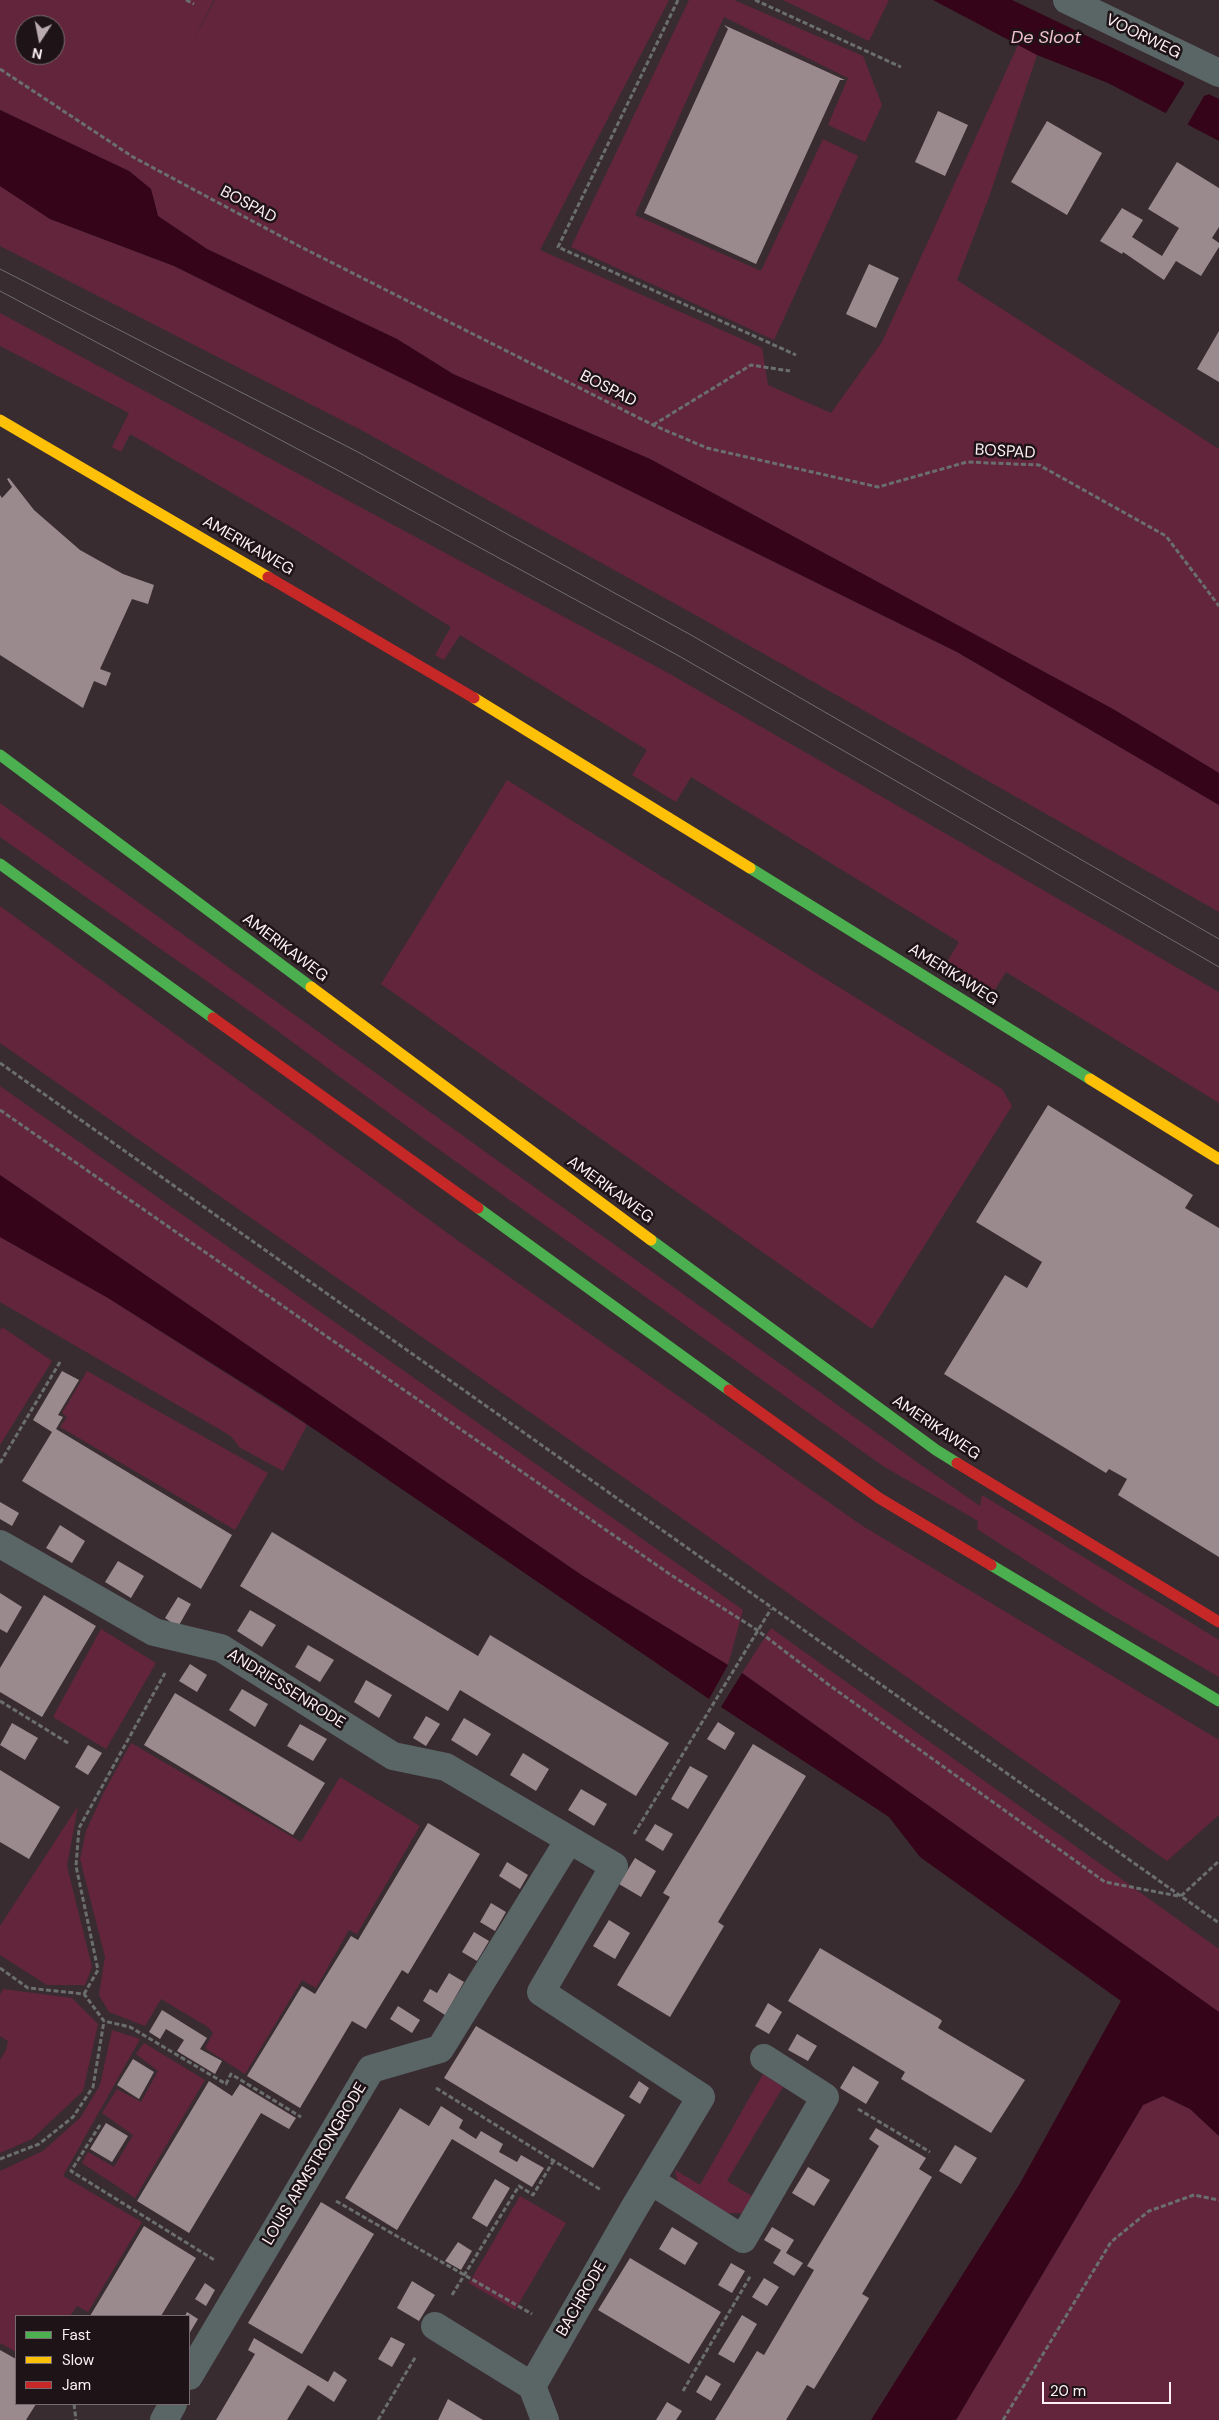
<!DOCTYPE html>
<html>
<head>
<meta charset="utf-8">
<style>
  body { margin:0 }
  #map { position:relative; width:1219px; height:2420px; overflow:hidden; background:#392c30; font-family:"DM Sans",sans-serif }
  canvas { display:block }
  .legend { position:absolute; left:15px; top:2315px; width:175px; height:90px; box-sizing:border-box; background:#1e1316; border:1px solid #786b6f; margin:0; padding:6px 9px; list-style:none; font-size:15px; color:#fef0f4 }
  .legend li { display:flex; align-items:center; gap:10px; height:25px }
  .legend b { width:25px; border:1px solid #786b6f }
  .north { position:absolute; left:15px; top:15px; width:50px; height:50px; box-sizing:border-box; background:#1e1316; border:1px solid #786b6f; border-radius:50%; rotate:191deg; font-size:14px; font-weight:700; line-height:20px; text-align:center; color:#fef0f4 }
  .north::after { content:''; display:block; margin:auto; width:18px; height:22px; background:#b9abaf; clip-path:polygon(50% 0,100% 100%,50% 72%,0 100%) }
  .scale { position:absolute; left:1042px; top:2382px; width:129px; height:22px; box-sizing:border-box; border:2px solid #fef0f4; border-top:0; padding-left:6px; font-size:15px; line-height:18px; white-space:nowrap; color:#fef0f4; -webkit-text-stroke:4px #1e1316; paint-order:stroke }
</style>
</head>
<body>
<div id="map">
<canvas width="1219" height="2420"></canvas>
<ul class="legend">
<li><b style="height:6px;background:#4caf50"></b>Fast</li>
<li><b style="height:6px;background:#ffc107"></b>Slow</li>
<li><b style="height:6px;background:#c62828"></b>Jam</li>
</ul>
<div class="north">N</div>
<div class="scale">20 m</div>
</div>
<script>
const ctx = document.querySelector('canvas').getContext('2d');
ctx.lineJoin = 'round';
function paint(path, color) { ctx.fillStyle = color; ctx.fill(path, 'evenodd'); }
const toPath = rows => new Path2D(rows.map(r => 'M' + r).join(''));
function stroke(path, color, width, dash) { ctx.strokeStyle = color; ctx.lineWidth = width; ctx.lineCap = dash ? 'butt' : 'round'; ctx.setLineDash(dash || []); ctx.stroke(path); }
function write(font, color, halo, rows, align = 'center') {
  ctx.font = font + ' "DM Sans",sans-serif'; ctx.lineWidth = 5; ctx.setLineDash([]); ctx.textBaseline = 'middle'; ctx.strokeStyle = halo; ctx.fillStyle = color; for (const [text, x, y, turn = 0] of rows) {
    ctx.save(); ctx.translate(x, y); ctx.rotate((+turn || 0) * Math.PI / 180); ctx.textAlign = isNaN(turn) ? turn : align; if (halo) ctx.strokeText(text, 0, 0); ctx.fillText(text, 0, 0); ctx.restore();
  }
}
paint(toPath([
  [0,0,214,0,191,45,215,0,669,0,540,250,762,348,768,385,831,413,882,342,1019,43,1037,55,989,197,957,280,1219,449,1219,773,1113,709,650,459,453,374,397,339,207,249,158,216,151,189,129,171,0,110],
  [25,25,55,25,55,55,25,55],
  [689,0,734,0,863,56,882,105,865,142,828,125,848,78,724,17,635,215,761,271,823,139,858,156,774,340,571,247],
  [783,0,889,0,869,41],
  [0,186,50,219,174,266,957,652,1219,805,1219,912,699,617,363,431,0,246],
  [0,313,670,674,1219,992,1219,1103,1006,972,991,996,944,967,959,942,691,777,676,802,632,775,647,750,460,635,444,660,435,655,451,627,296,530,130,434,121,452,112,447,129,413,0,346],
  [507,780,1002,1089,1012,1106,872,1329,381,984],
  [0,803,921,1465,980,1506,982,1495,1219,1640,1219,1677,1105,1611,977,1529,978,1521,883,1466,427,1141,264,1021,0,837],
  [0,906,457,1240,861,1525,1219,1740,1219,1815,1167,1861,689,1523,0,1043],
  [0,1086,743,1610,728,1665,583,1576,0,1175],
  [0,1237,108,1298,307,1425,283,1471,239,1447,231,1436,0,1302],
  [2,1327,52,1361,0,1445,0,1331],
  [87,1371,268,1473,235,1530,60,1427,67,1417,62,1413],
  [771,1628,1219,1949,1219,2012,742,1673],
  [101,1629,156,1663,106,1749,53,1717],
  [131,1743,301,1842,340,1777,420,1826,357,1934,349,1930,316,1988,302,1980,245,2074,205,2048,213,2033,208,2027,161,1999,145,2026,109,2012,99,1995,105,1957,80,1859,86,1831,104,1792],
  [78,1806,67,1866,92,1967,85,1985,47,1985,0,1955,0,1926],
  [3,1989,72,1998,98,2024,83,2091,32,2139,0,2153,0,2060,6,2050,8,2041,0,2036,0,1995],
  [112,2030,140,2039,63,2176,142,2222,88,2312,77,2306,70,2316,16,2316,16,2352,0,2343,0,2171,43,2151,81,2117,100,2085],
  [144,2043,205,2080,135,2198,82,2163,88,2152,114,2167,133,2135,102,2113,117,2089,141,2102,158,2071,136,2054],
  [763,2074,783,2087,727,2181,752,2196,742,2213,723,2213,679,2187,675,2170,700,2185],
  [1163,2096,1190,2109,1219,2136,1219,2420,956,2420,1143,2105],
  [520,2196,566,2223,515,2310,469,2283]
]), '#63253c');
paint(toPath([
  [933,0,1012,0,1219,99,1219,141,1108,83,1037,55],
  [0,110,129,171,151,189,158,216,207,249,397,339,453,374,650,459,1113,709,1219,773,1219,805,957,652,174,266,50,219,0,186],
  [0,1175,583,1576,728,1665,709,1699,286,1410,108,1298,0,1237],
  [742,1673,1219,2012,1219,2136,1190,2109,1163,2096,1143,2105,956,2420,871,2420,1019,2185,1121,2001,920,1857,889,1817,721,1707]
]), '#350419');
paint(toPath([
  [1184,79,1212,93,1204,96,1186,127,1164,116,1184,84]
]), '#392c30');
paint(toPath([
  [724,25,845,80,840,80,756,264,644,213,728,29],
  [938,111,968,125,945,176,915,162],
  [1047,121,1102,153,1067,215,1011,182],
  [1177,162,1219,188,1219,227,1212,238,1219,243,1219,247,1201,276,1176,261,1164,280,1123,252,1122,254,1100,241,1122,208,1143,220,1132,237,1162,256,1179,228,1148,209],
  [869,264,899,278,876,328,846,314],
  [1219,331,1219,382,1197,369],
  [9,478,34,510,80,550,123,574,154,585,148,604,132,599,100,669,111,673,106,686,94,681,83,708,0,655,0,495,2,498,12,487,7,479],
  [1048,1105,1193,1195,1185,1208,1219,1228,1219,1557,1118,1495,1127,1479,1109,1469,1106,1473,944,1374,1005,1275,1027,1288,1042,1262,976,1222],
  [62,1371,79,1380,58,1415,63,1417,56,1429,232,1535,201,1589,22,1481,52,1432,33,1420],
  [0,1502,19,1513,12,1526,0,1519],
  [60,1525,85,1541,72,1563,46,1548],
  [272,1532,478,1656,490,1635,669,1743,636,1796,460,1690,448,1711,240,1586],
  [118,1561,144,1576,131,1598,105,1582],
  [0,1593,22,1607,7,1633,0,1629],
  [44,1595,96,1626,42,1717,0,1692,0,1668],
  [178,1597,191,1604,178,1627,165,1618],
  [250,1610,276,1625,262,1647,237,1631],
  [308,1645,334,1660,320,1682,295,1667],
  [190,1664,207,1675,197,1692,179,1681],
  [366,1680,392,1695,379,1718,354,1702],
  [242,1689,268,1704,255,1727,229,1710],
  [175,1693,325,1783,293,1835,144,1745],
  [426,1716,440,1724,426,1746,413,1738],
  [464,1718,491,1734,477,1756,451,1740],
  [718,1722,735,1733,725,1750,707,1739],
  [12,1723,38,1738,25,1760,0,1745],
  [300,1724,327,1739,313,1761,287,1746],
  [753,1744,806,1776,718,1922,724,1926,670,2017,617,1985,670,1897,663,1893],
  [88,1745,102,1753,88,1775,75,1767],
  [523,1753,549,1769,536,1791,510,1775],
  [690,1766,708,1776,688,1809,671,1799],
  [0,1770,60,1807,29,1859,0,1842],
  [581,1789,607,1804,594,1826,568,1810],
  [428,1823,480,1854,408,1974,402,1970,366,2029,352,2021,300,2108,247,2076,302,1986,315,1994,351,1936,358,1940],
  [655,1824,673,1834,663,1851,645,1840],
  [635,1858,656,1871,641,1897,619,1884],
  [507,1862,528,1875,520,1889,499,1876],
  [491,1903,506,1912,495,1931,480,1922],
  [609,1920,630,1933,615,1959,593,1946],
  [474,1932,489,1941,477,1961,462,1952],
  [820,1948,940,2019,942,2021,938,2028,1025,2080,991,2133,901,2079,905,2072,788,2001],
  [449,1973,464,1982,445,2015,423,2001,430,1989,437,1993],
  [768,2003,782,2012,769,2034,755,2026],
  [398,2006,420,2020,412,2033,390,2019],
  [162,2010,207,2038,200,2049,222,2061,215,2074,177,2051,184,2040,179,2037,166,2029,160,2039,149,2032],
  [476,2026,625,2115,593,2168,444,2078],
  [797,2034,817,2046,808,2061,788,2050],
  [133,2059,154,2072,139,2099,117,2085],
  [853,2066,879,2082,866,2104,840,2088],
  [209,2081,232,2096,240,2084,296,2118,289,2129,261,2113,189,2233,137,2201],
  [639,2081,649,2088,640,2104,629,2097],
  [441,2106,463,2120,459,2128,476,2139,481,2131,503,2144,499,2152,517,2162,521,2155,544,2168,532,2187,452,2139,397,2230,345,2198,400,2108,429,2126],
  [106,2123,128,2136,112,2162,90,2149],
  [876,2128,926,2158,919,2169,932,2177,862,2294,869,2298,868,2300,814,2389,807,2385,786,2420,715,2420,757,2351,764,2355,814,2270,807,2266,879,2146,869,2139],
  [955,2145,977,2158,961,2184,939,2171],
  [808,2167,830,2180,814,2206,792,2193],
  [495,2179,510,2188,487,2227,472,2218],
  [321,2202,374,2234,302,2354,248,2323],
  [144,2226,196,2258,161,2316,90,2316],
  [672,2227,698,2243,685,2265,659,2249],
  [772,2227,794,2240,786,2253,803,2263,794,2276,773,2263,781,2250,764,2240],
  [458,2242,472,2251,461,2270,445,2261],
  [630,2258,721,2312,689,2364,598,2310],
  [731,2263,745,2271,732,2293,718,2285],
  [764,2278,779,2287,767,2306,752,2297],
  [412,2281,435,2295,419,2321,397,2308],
  [205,2283,215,2290,206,2306,195,2299],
  [187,2312,198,2319,189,2334,189,2316,185,2316],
  [742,2315,757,2324,734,2363,718,2354],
  [391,2337,405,2344,392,2367,378,2359],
  [254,2338,328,2382,334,2371,347,2380,334,2402,308,2385,287,2420,216,2420,255,2354,248,2350],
  [0,2350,16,2359,16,2404,36,2404,26,2420,0,2420],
  [706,2375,721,2384,711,2401,696,2392],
  [448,2399,483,2420,438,2420],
  [667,2402,682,2411,676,2420,656,2420]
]), '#9a8a8e');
stroke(toPath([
  [186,0,194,4],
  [678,0,558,247,796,355],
  [755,0,901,67],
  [0,69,133,157,299,246,653,425,707,448,878,487,967,462,1039,465,1166,536,1219,606],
  [653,425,751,365,790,371],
  [0,1063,1219,1923],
  [0,1110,671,1575,757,1630,829,1685,1105,1882,1178,1896],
  [0,1463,60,1362],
  [0,1701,68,1743],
  [634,1834,771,1609],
  [1181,1896,1219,1861],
  [0,1968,28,1988,84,1994,104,2021,130,2027,226,2084,231,2074,301,2117],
  [84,1994,98,1970,76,1866,79,1828,165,1673],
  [436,2088,601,2190],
  [858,2109,930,2152],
  [100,2125,71,2171,216,2261],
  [0,2159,39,2144,73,2117,93,2087,104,2021],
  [336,2201,532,2314],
  [452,2295,519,2186,533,2195,554,2160],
  [683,2391,751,2275],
  [74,2404,76,2420],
  [378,2420,416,2356],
  [1003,2420,1111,2242,1149,2211,1194,2195,1219,2200]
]), '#6a6e6f', 3, [5, 2.5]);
stroke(toPath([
  [1067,0,1219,73],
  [0,1544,154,1632,221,1648,393,1756,446,1767,614,1866,541,1992,701,2097,633,2210,532,2386,545,2420],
  [651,2181,743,2239,825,2097,764,2058],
  [435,2326,532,2386],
  [189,2376,371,2069,440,2049,569,1840],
  [164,2420,173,2404]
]), '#5a6666', 28);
stroke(toPath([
  [0,755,311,987],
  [0,864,213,1018],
  [750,868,1090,1079],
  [478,1208,729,1390],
  [651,1240,936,1450,957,1463],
  [991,1565,1219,1701]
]), '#4caf50', 11);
stroke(toPath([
  [0,420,268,577],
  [474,698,750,868],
  [311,987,651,1240],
  [1090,1079,1219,1159]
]), '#ffc107', 11);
stroke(toPath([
  [268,577,474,698],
  [213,1018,478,1208],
  [729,1390,879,1498,991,1565],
  [957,1463,1219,1622]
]), '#c62828', 11);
stroke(toPath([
  [0,269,356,451,691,635,1219,939],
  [0,291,341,472,679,656,1219,967]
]), '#6f6d70', 1);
write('16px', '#fef0f4', '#1e1316', [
  ["VOORWEG",1143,37,26],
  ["BOSPAD",248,205,28],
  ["BOSPAD",608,389,27],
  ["BOSPAD",1005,452,3],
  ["AMERIKAWEG",248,546,30],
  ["AMERIKAWEG",285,948,37],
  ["AMERIKAWEG",953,975,32],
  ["AMERIKAWEG",610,1190,36],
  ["AMERIKAWEG",936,1428,34],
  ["ANDRIESSENRODE",286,1689,32],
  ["LOUIS ARMSTRONGRODE",315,2164,-59],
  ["BACHRODE",582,2299,-60]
]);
write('italic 18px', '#f1c1cf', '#1e1316', [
  ["De Sloot",1046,38]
]);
</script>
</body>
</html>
